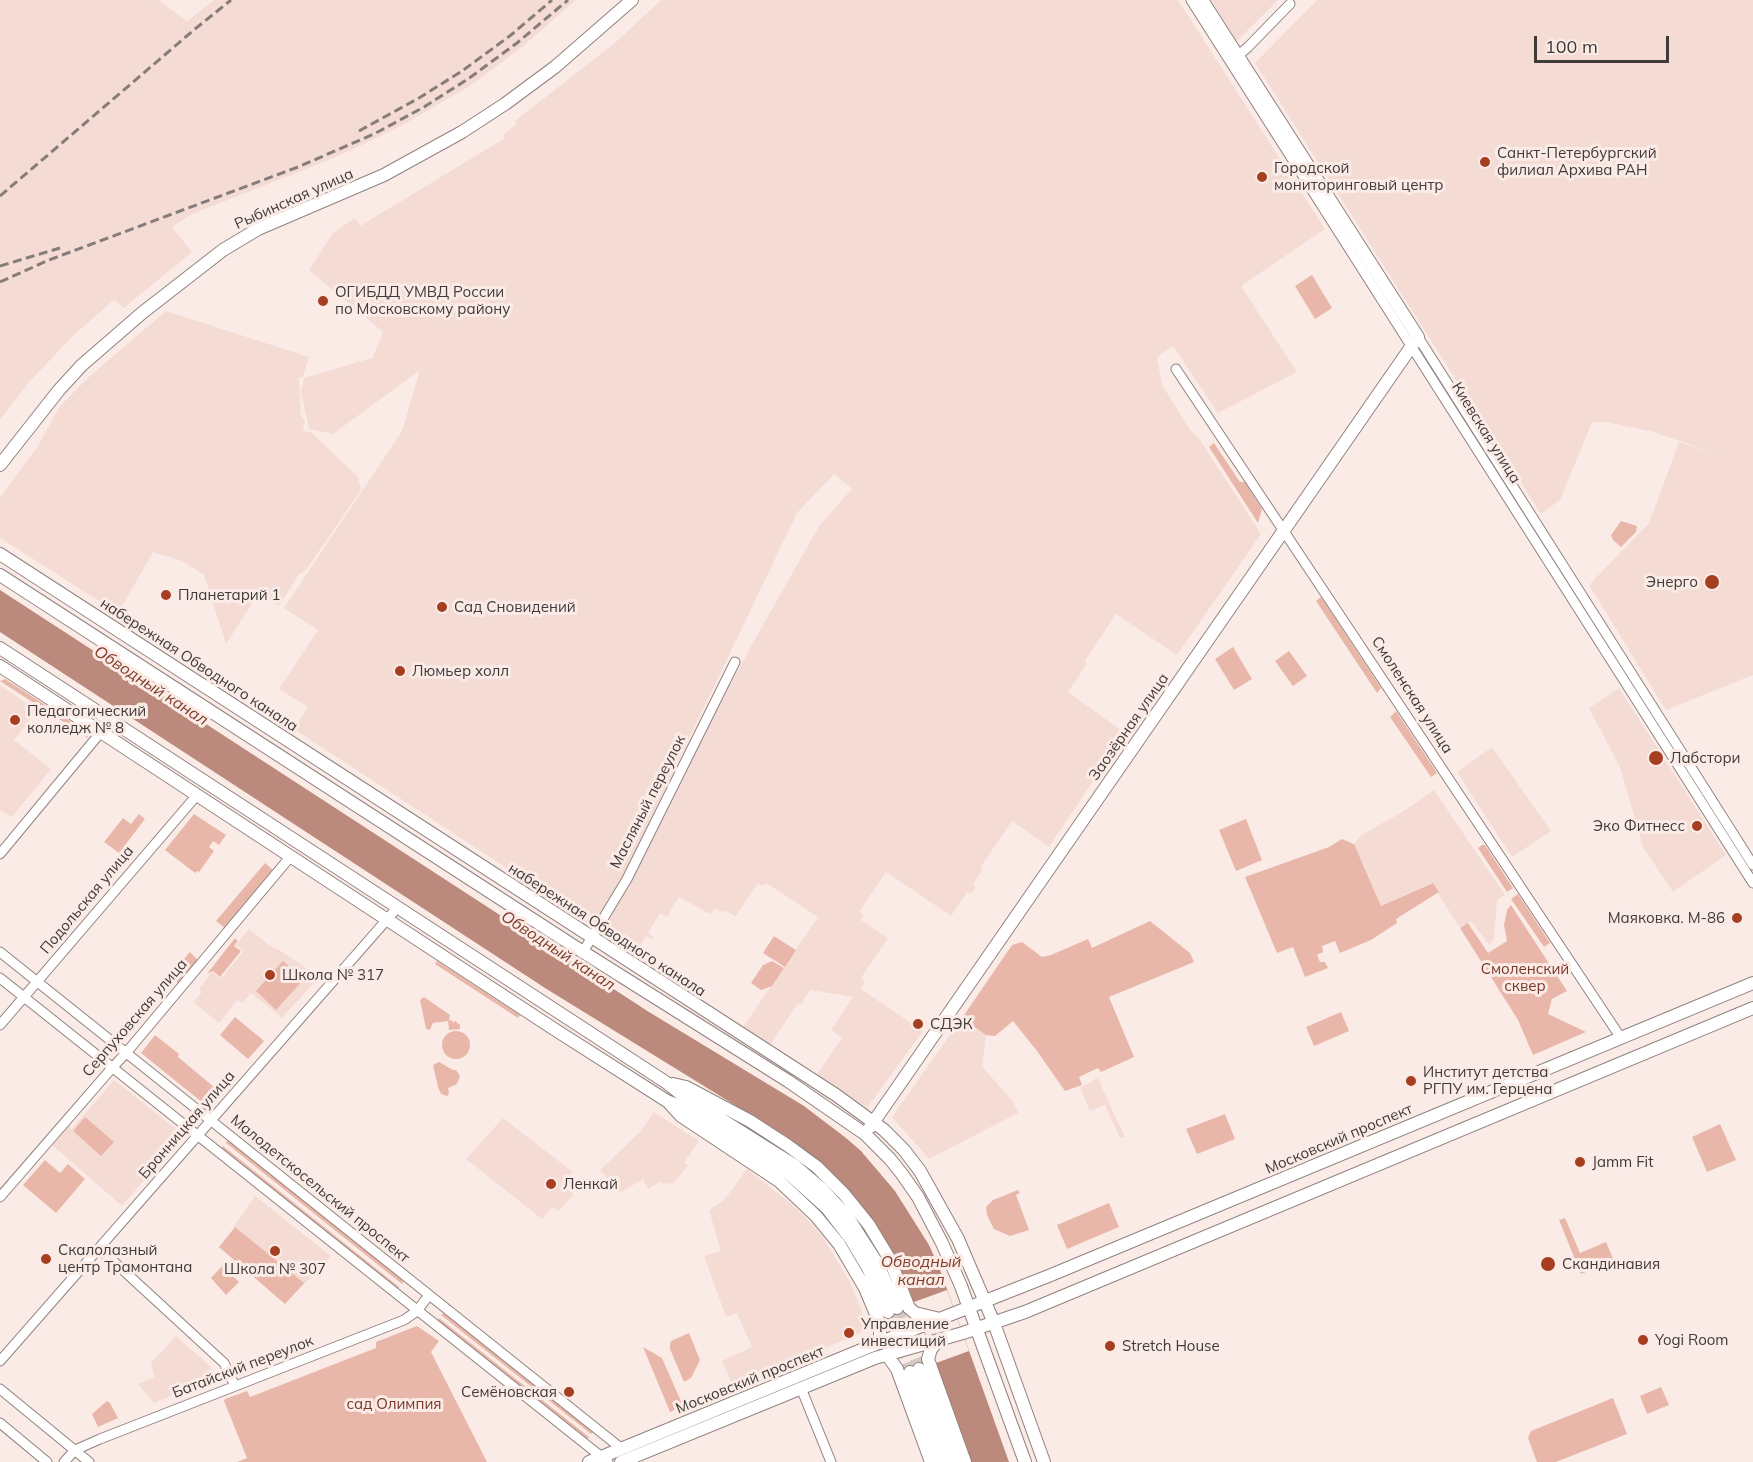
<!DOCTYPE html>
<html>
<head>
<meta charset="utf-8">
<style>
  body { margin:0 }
  #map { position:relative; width:1753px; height:1462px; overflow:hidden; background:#fbebe7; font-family:Mulish,sans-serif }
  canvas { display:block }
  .scale { position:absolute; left:1534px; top:36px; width:135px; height:27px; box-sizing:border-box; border:3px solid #403a38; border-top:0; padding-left:8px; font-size:18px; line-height:21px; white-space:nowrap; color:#403a38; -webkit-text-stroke:4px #fbebe7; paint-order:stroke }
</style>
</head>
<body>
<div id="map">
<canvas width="1753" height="1462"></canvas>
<div class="scale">100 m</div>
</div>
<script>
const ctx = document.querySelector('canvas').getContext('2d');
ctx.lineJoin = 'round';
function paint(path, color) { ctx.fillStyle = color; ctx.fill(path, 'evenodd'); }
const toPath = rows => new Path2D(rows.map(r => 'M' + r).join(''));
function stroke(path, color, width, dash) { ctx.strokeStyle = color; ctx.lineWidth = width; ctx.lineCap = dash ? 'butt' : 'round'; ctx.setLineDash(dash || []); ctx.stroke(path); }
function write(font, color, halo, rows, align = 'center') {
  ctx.font = font + ' Mulish,sans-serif'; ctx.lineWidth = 6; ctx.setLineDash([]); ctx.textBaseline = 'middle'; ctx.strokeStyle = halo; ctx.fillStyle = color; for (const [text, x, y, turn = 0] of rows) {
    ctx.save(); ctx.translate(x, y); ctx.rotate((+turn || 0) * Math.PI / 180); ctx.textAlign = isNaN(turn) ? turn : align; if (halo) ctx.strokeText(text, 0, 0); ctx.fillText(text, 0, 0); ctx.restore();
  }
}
paint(toPath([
  [0,0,158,0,187,21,214,0,576,0,522,47,494,68,468,87,401,126,336,157,190,215,172,227,192,252,124,308,114,300,76,333,29,382,0,420],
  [661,0,1178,0,1325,229,1241,286,1297,372,1218,413,1173,346,1157,357,1162,385,1191,431,1198,437,1261,534,1177,655,1116,614,1085,661,1087,664,1068,692,1125,733,1049,847,1012,821,982,865,981,872,973,884,976,887,971,894,967,892,951,916,886,872,859,912,864,915,861,920,888,938,861,978,865,981,861,989,923,1031,867,1108,816,1076,842,1038,831,1030,853,997,810,990,801,1005,798,1003,770,1045,743,1027,818,917,766,883,763,886,758,883,735,917,726,910,724,913,715,908,710,914,679,897,667,917,660,913,648,933,654,938,653,940,646,936,635,954,601,932,661,812,754,641,819,526,852,489,834,474,797,513,633,856,600,921,595,926,294,729,308,707,279,689,318,630,284,608,402,431,420,370,333,434,309,429,301,393,304,378,368,359,372,359,383,332,309,270,333,233,355,218,360,226,505,138,504,134,517,124,515,121,616,42],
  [1211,0,1278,0,1237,41],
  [1317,0,1753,0,1753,675,1666,710,1589,585,1649,523,1679,442,1722,456,1654,432,1606,422,1592,422,1560,500,1541,514,1255,63],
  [166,311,309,357,303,377,299,378,301,416,305,420,303,431,311,432,358,477,361,490,306,570,299,574,279,606,259,593,226,644,204,575,182,561,153,552,118,613,0,538,0,497,38,446,60,406,92,374],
  [0,685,37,711,14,740,51,769,12,817,0,810],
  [1619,688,1726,855,1673,892,1643,847,1620,767,1589,708],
  [1492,747,1551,831,1512,857,1457,772],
  [1434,790,1505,895,1497,900,1494,939,1489,945,1471,921,1460,928,1431,883,1381,906,1354,844,1360,836,1402,812],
  [249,929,270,946,281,951,319,977,282,1018,251,993,242,1003,237,1000,219,1023,193,1002,202,992,199,989,212,972,221,979,243,951,236,945],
  [962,1018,986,1035,982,1066,1014,1103,1018,1113,929,1159,892,1117],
  [1098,1078,1109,1103,1125,1137,1120,1138,1105,1105,1090,1111,1080,1088],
  [114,1080,181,1133,162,1155,164,1157,122,1206,51,1144,69,1122,71,1130],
  [654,1112,699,1141,684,1163,688,1165,674,1183,663,1184,661,1181,648,1189,643,1179,620,1193,600,1170,640,1132],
  [503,1118,573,1172,561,1185,574,1194,559,1211,552,1207,542,1219,466,1159],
  [747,1169,790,1203,807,1219,822,1236,850,1282,869,1329,734,1388,722,1361,752,1347,737,1313,726,1317,704,1256,721,1251,709,1210,724,1200],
  [255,1196,331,1256,285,1304,219,1247,235,1228,234,1226],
  [176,1336,211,1367,211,1374,208,1380,154,1403,138,1384,154,1377,151,1363]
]), '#f4dcd5');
paint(toPath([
  [1312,275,1332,308,1315,319,1295,286],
  [1214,443,1240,482,1245,482,1262,509,1258,523,1209,447],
  [1621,521,1637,526,1636,532,1621,547,1613,540,1611,535],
  [1321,597,1381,688,1377,693,1316,601],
  [1233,647,1252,679,1234,690,1215,659],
  [1289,651,1307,676,1293,686,1275,661],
  [5,679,86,731,88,738,0,681],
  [1396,711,1437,773,1431,777,1390,717],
  [139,814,145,819,119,853,104,842,123,818,131,824],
  [194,814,226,835,219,845,213,841,209,847,214,851,199,872,197,871,195,873,165,850],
  [1246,819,1262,860,1236,871,1219,830],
  [1342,839,1354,844,1381,906,1433,883,1439,892,1396,919,1397,923,1371,940,1340,953,1335,941,1322,946,1323,952,1317,955,1320,962,1325,962,1328,968,1305,977,1293,947,1277,953,1245,877,1329,847],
  [1482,845,1485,845,1513,888,1507,892,1478,848],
  [265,863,273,870,225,928,216,921],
  [1518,894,1550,943,1544,947,1511,899],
  [1511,905,1567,991,1552,999,1548,1014,1586,1032,1533,1055,1518,1020,1460,928,1468,923,1488,953,1507,941,1504,925,1507,910],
  [1150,921,1190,953,1194,962,1109,997,1134,1057,1101,1072,1098,1068,1079,1077,1082,1085,1065,1091,1037,1051,1013,1021,995,1036,986,1035,962,1018,1012,945,1022,942,1042,957,1051,955,1088,939,1092,948],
  [774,936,796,950,785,967,763,953],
  [235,938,238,941,234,946,241,951,220,977,213,971,207,974],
  [190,952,198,960,179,983,176,982,169,976],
  [283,961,303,980,276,1010,256,991],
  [437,961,520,1015,518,1018,435,964],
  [772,961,784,968,772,986,761,990,751,983,763,965],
  [424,997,450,1015,449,1021,452,1020,453,1023,455,1021,460,1025,460,1029,449,1030,448,1021,433,1023,430,1030,426,1029,420,1000],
  [1341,1012,1349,1031,1314,1046,1306,1027],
  [235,1017,264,1041,248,1059,220,1035],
  '442 1045a14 14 0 1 1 28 0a14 14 0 1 1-28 0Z',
  [155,1035,179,1054,178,1057,220,1092,208,1107,141,1053],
  [439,1062,453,1070,456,1070,460,1076,457,1084,448,1088,449,1094,447,1096,441,1094,438,1087,433,1065],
  [1225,1114,1235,1139,1197,1154,1186,1129],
  [85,1117,114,1142,101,1156,73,1131],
  [1720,1124,1736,1160,1707,1172,1692,1137],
  [228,1140,404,1281,402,1284,226,1143],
  [223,1146,399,1287,398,1289,221,1149],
  [45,1160,60,1173,68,1164,85,1179,56,1213,23,1185],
  [1018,1190,1020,1193,1016,1195,1029,1230,1010,1236,994,1229,987,1215,986,1207,993,1200],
  [1109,1203,1119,1227,1067,1249,1057,1225],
  [1565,1218,1580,1253,1606,1242,1614,1261,1581,1274,1559,1220],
  [235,1227,304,1283,285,1304,219,1247],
  [222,1266,239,1282,226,1295,211,1278],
  [444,1313,593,1432,591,1434,441,1315],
  [439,1318,589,1437,587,1439,437,1321],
  [417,1326,439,1341,431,1352,487,1462,237,1462,247,1458,224,1401,225,1399,247,1391,250,1397,376,1348,376,1342],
  [689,1333,700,1360,691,1378,684,1382,670,1349,670,1344,671,1341],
  [643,1347,662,1358,683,1406,670,1412],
  [1661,1387,1669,1405,1647,1414,1640,1396],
  [1613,1398,1627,1434,1556,1462,1537,1462,1528,1438,1531,1431],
  [107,1401,110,1403,118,1418,98,1427,92,1414]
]), '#e9b7a9');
paint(toPath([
  [0,590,649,1012,804,1106,846,1138,861,1151,895,1191,929,1245,939,1267,1009,1462,971,1462,908,1287,894,1255,862,1206,821,1162,772,1128,545,988,0,632]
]), '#bc8a7c');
paint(toPath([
  [947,1290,969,1351,936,1363,914,1302]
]), '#fbebe7');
stroke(toPath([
  [897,1308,919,1369],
  [888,1312,910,1372]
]), '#d6c8c4', 12, [12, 6]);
const minor = toPath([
  [1191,0,1753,883],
  [1233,60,1248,47,1290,4],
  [1418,337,1753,865],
  [1176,369,1621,1038],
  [0,854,101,732],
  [0,952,622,1449],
  [583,952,627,879,735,662],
  [0,978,608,1462],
  [0,1025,197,795],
  [0,1197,112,1068,126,1053,291,856],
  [99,1248,224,1363,235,1386],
  [0,1361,397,908],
  [801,1388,831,1462],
  [0,1389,89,1462],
  [0,1423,47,1462],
  [64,1462,75,1450,100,1439,404,1320,417,1311,429,1295]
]);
const major = toPath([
  [0,465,59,390,82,365,142,313,223,250,258,229,384,175,462,132,505,104,555,67,632,0],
  [0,554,836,1095,884,1130,904,1150,920,1171,958,1239,994,1323,1044,1462],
  [0,575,583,952,788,1081,865,1134,890,1159,902,1174,918,1197,942,1243,961,1286,1025,1462],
  [0,648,667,1083,681,1094,794,1165,822,1189,847,1216,877,1263,897,1308],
  [0,666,554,1029,667,1101,685,1108,787,1172,827,1208,850,1238,868,1268,888,1312],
  [673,1084,686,1087,750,1121,787,1145,817,1167,844,1194,869,1225,889,1258,909,1308,915,1313,940,1319],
  [670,1104,681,1116,779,1181,816,1216,839,1244,865,1288,880,1324,880,1343],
  [870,1127,1418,337,1202,0],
  [939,1340,931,1349,928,1359,965,1462],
  [887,1355,897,1369,931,1462],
  [919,1369,953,1462],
  [910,1372,942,1462],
  [589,1462,871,1346,1051,1275,1753,983],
  [621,1462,875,1358,963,1333,1025,1312,1753,1008]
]);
stroke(minor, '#90827e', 11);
stroke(major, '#90827e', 14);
stroke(minor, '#fff', 9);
stroke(major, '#fff', 12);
stroke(toPath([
  [359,131,419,98,462,71,511,35,552,0],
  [0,196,195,29,231,0],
  [0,266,60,248],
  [0,282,49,260,298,167,374,134,424,107,468,79,517,43,568,0]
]), '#867c7a', 3, [9, 4.5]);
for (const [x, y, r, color] of [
  [1485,162,6,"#a63e21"],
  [1262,177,6,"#a63e21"],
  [323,301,6,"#a63e21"],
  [1712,582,8,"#a63e21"],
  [166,595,6,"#a63e21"],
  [442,607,6,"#a63e21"],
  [400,671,6,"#a63e21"],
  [15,720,6,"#a63e21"],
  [1656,758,8,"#a63e21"],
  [1697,826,6,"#a63e21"],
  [1737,918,6,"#a63e21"],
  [270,975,6,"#a63e21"],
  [918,1024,6,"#a63e21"],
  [1411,1081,6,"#a63e21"],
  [1580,1162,6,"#a63e21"],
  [551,1184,6,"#a63e21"],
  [275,1251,6,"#a63e21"],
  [46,1259,6,"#a63e21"],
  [1548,1264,8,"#a63e21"],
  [849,1333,6,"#a63e21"],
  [1643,1340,6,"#a63e21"],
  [1110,1346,6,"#a63e21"],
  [569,1392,6,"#a63e21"]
]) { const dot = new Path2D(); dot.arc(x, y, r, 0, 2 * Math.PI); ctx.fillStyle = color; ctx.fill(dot); stroke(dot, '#fbebe7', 2); }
write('15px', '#403a38', '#fbebe7', [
  ["Санкт-Петербургский",1497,153],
  ["филиал Архива РАН",1497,170],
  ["Городской",1274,168],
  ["мониторинговый центр",1274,185],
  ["ОГИБДД УМВД России",335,292],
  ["по Московскому району",335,309],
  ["Энерго",1698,582,"right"],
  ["Планетарий 1",178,595],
  ["Сад Сновидений",454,607],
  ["Люмьер холл",412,671],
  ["Педагогический",27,711],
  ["колледж № 8",27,728],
  ["Лабстори",1670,758],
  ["Эко Фитнесс",1685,826,"right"],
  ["Маяковка. М-86",1725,918,"right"],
  ["Школа № 317",282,975],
  ["СДЭК",930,1024],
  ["Институт детства",1423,1072],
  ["РГПУ им. Герцена",1423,1089],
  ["Jamm Fit",1592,1162],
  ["Ленкай",563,1184],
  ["Скалолазный",58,1250],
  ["центр Трамонтана",58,1267],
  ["Скандинавия",1562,1264],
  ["Школа № 307",275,1269,"center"],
  ["Управление",861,1324],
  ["инвестиций",861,1341],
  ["Yogi Room",1655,1340],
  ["Stretch House",1122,1346],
  ["Семёновская",557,1392,"right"]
], 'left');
write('15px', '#403a38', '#fbebe7', [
  ["Рыбинская улица",294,199,-24],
  ["Киевская улица",1486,433,58],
  ["набережная Обводного канала",199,665,33],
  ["Смоленская улица",1412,695,57],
  ["Заозёрная улица",1129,727,-55],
  ["Масляный переулок",648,802,-63],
  ["Подольская улица",87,900,-50],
  ["набережная Обводного канала",607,930,33],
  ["Серпуховская улица",135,1018,-49],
  ["Бронницкая улица",187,1125,-49],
  ["Московский проспект",1339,1139,-23],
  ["Малодетскосельский проспект",320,1189,39],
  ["Батайский переулок",243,1367,-21],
  ["Московский проспект",750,1380,-22]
]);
write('15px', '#783726', '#fbebe7', [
  ["Смоленский",1525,969],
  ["сквер",1525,986],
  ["сад Олимпия",394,1404]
]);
write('italic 16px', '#7f3d2b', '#fbebe7', [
  ["Обводный канал",151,686,33],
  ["Обводный канал",558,951,33],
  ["Обводный",921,1262],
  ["канал",921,1280]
]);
</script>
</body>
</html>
